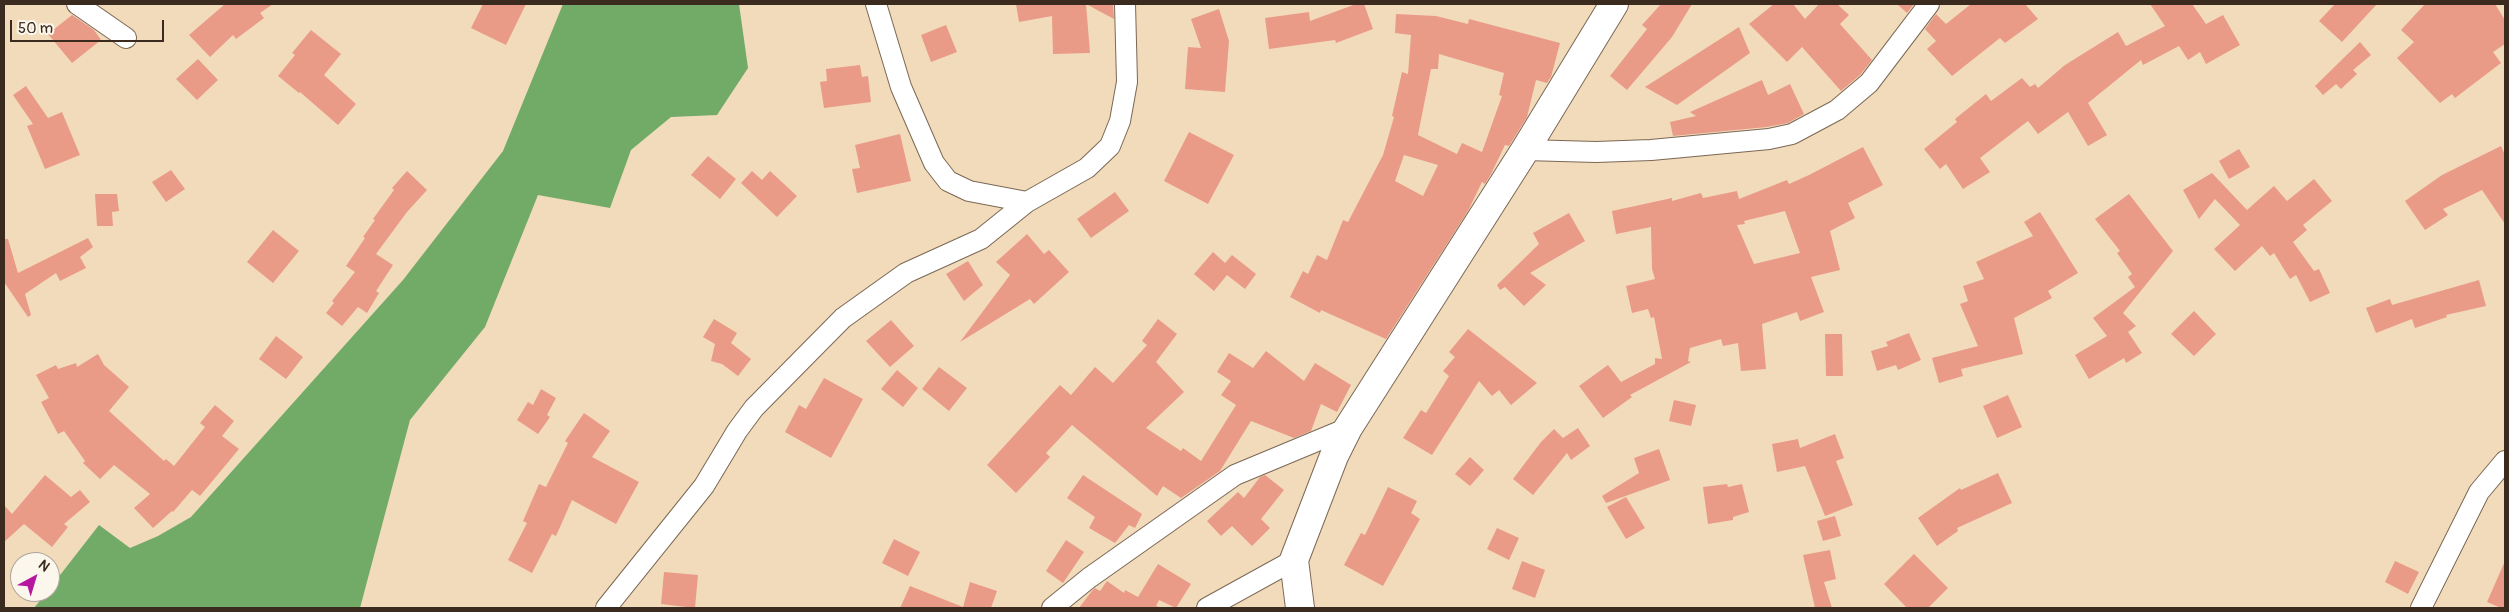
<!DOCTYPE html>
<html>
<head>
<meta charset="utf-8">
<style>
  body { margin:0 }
  #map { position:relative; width:2509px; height:612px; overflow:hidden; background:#f2dbbb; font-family:Pangolin,sans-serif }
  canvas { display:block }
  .frame { position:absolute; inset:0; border:5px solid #3b2a1e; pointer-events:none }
  .north { position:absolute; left:10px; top:552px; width:50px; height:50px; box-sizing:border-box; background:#fbf7ec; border:1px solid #aea59a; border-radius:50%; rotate:39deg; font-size:14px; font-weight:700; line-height:20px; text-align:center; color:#3b2a1e }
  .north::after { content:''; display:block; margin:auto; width:18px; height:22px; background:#b5179e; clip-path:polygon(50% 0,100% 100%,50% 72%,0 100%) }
  .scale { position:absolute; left:10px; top:20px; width:154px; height:22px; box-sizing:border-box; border:2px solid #3b2a1e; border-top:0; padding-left:6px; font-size:15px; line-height:18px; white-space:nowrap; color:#3b2a1e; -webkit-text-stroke:4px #fbf7ec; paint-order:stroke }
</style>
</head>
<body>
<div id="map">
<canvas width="2509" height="612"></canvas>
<div class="frame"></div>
<div class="north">N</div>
<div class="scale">50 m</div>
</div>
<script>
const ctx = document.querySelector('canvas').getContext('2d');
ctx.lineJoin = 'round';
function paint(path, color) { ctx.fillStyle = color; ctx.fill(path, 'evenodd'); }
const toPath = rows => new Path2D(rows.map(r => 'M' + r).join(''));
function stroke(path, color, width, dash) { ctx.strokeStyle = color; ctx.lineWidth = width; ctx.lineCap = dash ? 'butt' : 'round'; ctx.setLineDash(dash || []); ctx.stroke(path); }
paint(toPath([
  [563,4,739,4,748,68,717,115,671,117,631,150,610,208,538,195,485,327,410,420,360,608,34,608,47,592,50,592,50,588,99,525,130,548,158,536,191,517,403,280,503,151]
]), '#72aa68');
paint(toPath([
  [225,4,273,4,260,13,264,18,236,39,233,35,210,57,189,35],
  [483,4,526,4,506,45,471,28],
  [1016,4,1113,4,1114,19,1086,4,1090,53,1053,54,1052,16,1019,22],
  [1356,4,1364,4,1373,29,1336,43,1335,40,1269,49,1265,18,1309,12,1310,21],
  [1661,4,1692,4,1672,37,1627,90,1610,76,1647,29,1642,25],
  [1774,4,1793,4,1805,19,1819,4,1837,4,1849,15,1840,24,1872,60,1860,75,1841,91,1802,47,1787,62,1749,24],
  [1897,4,1914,4,1907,13],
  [1971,4,2025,4,2038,19,2005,43,2000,38,1952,76,1927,49,1936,41,1925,29,1936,14,1946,24],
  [2150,4,2192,4,2206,24,2223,15,2240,45,2206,64,2200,52,2188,60,2179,46,2143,65,2141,60,2088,103,2107,135,2088,146,2068,112,2038,134,2028,121,1980,158,1990,172,1963,189,1946,164,1940,169,1924,149,1957,122,1955,119,1986,94,1991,101,2022,78,2030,87,2035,84,2038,88,2065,65,2118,32,2126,46,2165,26],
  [2335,4,2377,4,2342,42,2319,21],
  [2425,4,2495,4,2505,20,2505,44,2493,52,2501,63,2455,98,2452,94,2440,103,2397,58,2414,42,2401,30],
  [1219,9,1229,41,1225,92,1185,89,1188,47,1201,48,1191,19],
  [1396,14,1436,16,1468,24,1469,19,1560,43,1551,77,1547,83,1536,80,1527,117,1509,146,1505,145,1491,174,1485,184,1482,182,1468,211,1386,339,1321,310,1320,313,1290,297,1303,271,1308,274,1317,255,1327,260,1343,220,1348,222,1383,155,1394,117,1392,116,1402,72,1408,74,1411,35,1395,33],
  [1439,54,1504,73,1499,95,1502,96,1482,152,1462,143,1457,154,1418,135,1431,69,1438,69],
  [1404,155,1438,165,1423,196,1395,181],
  [72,15,94,30,101,40,72,63,48,34],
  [946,25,957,52,931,62,921,35],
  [1739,27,1750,53,1677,105,1645,87],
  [311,30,341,54,324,75,356,104,338,125,300,92,299,93,278,76,295,55,292,53],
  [2360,42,2371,55,2353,70,2357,74,2341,89,2336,84,2323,95,2315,86],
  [198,59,218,80,197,100,176,79],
  [860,65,862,77,868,76,871,102,824,108,820,82,827,81,826,69],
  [1762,80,1768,95,1790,84,1804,114,1788,123,1767,127,1673,136,1670,122,1696,116,1690,112],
  [26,86,48,118,62,112,80,155,45,169,27,126,33,124,13,95],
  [1189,132,1234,155,1208,204,1164,181],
  [900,134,911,181,857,193,852,169,860,168,855,145],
  [2501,146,2505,155,2505,224,2482,190,2443,209,2448,215,2425,230,2405,201,2442,175],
  [1863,147,1883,185,1848,203,1855,218,1830,231,1840,270,1811,277,1824,312,1800,321,1797,312,1762,324,1766,369,1741,371,1738,343,1723,346,1721,339,1690,348,1688,361,1691,362,1630,395,1632,397,1603,418,1579,386,1608,365,1621,382,1655,364,1655,358,1662,359,1654,317,1651,318,1648,309,1632,313,1626,286,1655,279,1652,269,1651,227,1616,234,1612,211,1672,198,1672,201,1701,193,1703,198,1737,191,1739,199,1787,180,1789,184,1809,175],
  [1785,211,1800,253,1754,264,1737,225,1745,224,1744,221],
  [2239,149,2250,167,2229,179,2219,161],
  [708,156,736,179,720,199,691,175],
  [171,170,185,189,166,202,152,182],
  [407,171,427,190,407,212,376,254,393,265,376,291,379,293,367,313,358,307,342,326,326,313,334,303,332,301,355,272,346,266,365,238,363,237,375,220,373,219,394,190,392,188],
  [752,171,762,180,770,171,797,196,777,217,741,183],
  [2212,173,2247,210,2274,186,2287,201,2314,179,2332,201,2303,225,2307,230,2293,242,2314,271,2319,269,2330,293,2310,302,2296,275,2290,279,2274,253,2270,256,2262,246,2235,271,2214,249,2240,225,2215,199,2199,219,2183,190],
  [1115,192,1129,211,1091,238,1077,219],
  [95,194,117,194,119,211,112,212,113,226,97,226],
  [2129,194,2173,251,2123,313,2136,326,2128,332,2142,353,2126,363,2124,358,2089,379,2075,355,2107,336,2093,318,2135,287,2128,277,2132,274,2117,253,2120,251,2095,219],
  [2040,212,2078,273,2048,291,2052,298,2014,318,2023,354,1961,369,1963,376,1939,383,1932,358,1978,346,1960,304,1968,301,1963,286,1984,279,1976,262,2033,236,2024,222],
  [1569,213,1585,241,1530,273,1546,285,1524,306,1505,287,1500,290,1497,285,1539,244,1533,233],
  [273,230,299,251,273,283,247,262],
  [1027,234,1044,254,1049,250,1069,272,1034,304,1030,299,960,342,1010,275,996,262],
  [88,238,93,247,80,257,86,268,60,281,56,273,25,294,31,315,28,317,4,282,4,239,8,239,18,273],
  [1213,252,1225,263,1232,255,1256,274,1245,289,1227,275,1214,291,1194,274],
  [968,261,983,285,964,301,946,274],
  [2479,280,2486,306,2446,315,2447,317,2415,328,2412,319,2376,333,2366,308,2390,299,2392,305],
  [2194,311,2216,334,2194,356,2171,334],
  [714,319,737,333,731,343,751,359,738,376,722,364,711,361,715,344,703,337],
  [1158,319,1177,334,1156,362,1184,392,1146,428,1181,451,1183,448,1201,461,1236,405,1221,395,1231,381,1217,372,1229,353,1253,368,1266,351,1304,381,1315,363,1351,385,1337,412,1321,404,1311,431,1294,438,1251,421,1220,471,1181,498,1163,486,1157,496,1072,425,1046,453,1050,457,1016,493,987,465,1060,385,1071,395,1095,367,1113,383,1147,345,1142,341],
  [891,320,914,346,890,367,866,341],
  [1468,329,1537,383,1511,405,1499,390,1492,396,1479,381,1432,455,1403,438,1421,410,1426,413,1449,376,1443,371,1455,357,1449,352],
  [1909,333,1921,360,1898,370,1896,365,1877,371,1871,351,1888,346,1886,342],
  [1825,334,1842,334,1843,376,1826,376],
  [276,336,303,357,286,379,259,359],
  [98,354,104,365,129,387,109,411,164,461,166,459,174,466,205,427,200,423,215,405,234,421,222,436,239,449,200,496,192,490,173,512,172,511,153,528,134,508,150,494,114,465,100,479,83,463,85,461,64,431,58,434,41,402,49,398,36,375,56,365,58,369,76,363,77,367],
  [939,367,967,388,949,411,922,389],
  [897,370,918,388,903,407,881,389],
  [824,378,863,399,831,458,785,432,799,405,806,409],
  [541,389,556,398,547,415,550,417,538,434,517,420,528,402,533,405],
  [2008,395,2022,427,1997,438,1983,406],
  [1674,400,1696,405,1691,426,1669,421],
  [584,413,610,431,592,457,639,482,616,524,572,500,556,536,552,534,532,573,508,560,527,523,523,521,539,484,546,487,568,443,565,441],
  [1578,428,1590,446,1571,460,1567,453,1533,495,1513,479,1541,442,1554,429,1563,438],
  [1835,434,1844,458,1836,461,1853,505,1825,516,1805,466,1777,472,1772,444,1798,439,1800,448],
  [1659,449,1670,480,1606,503,1602,496,1639,473,1634,458],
  [1470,457,1484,470,1470,486,1455,474],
  [1998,473,2012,503,1957,528,1958,531,1937,546,1918,518,1960,488,1961,490],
  [45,475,71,497,80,490,90,502,64,524,68,527,52,547,24,524,4,542,4,505,12,514],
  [1083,475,1142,514,1135,528,1129,525,1115,543,1089,528,1095,517,1067,498],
  [1265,475,1284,490,1261,519,1270,528,1252,546,1232,526,1221,536,1207,521,1238,492,1244,498,1260,477],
  [1727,484,1728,487,1742,484,1749,512,1733,517,1733,520,1708,524,1703,487],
  [1388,487,1417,501,1411,513,1420,519,1383,586,1344,565,1361,533,1365,535],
  [1626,497,1645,528,1626,539,1607,507],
  [1835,516,1841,536,1823,541,1817,521],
  [1497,528,1519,538,1509,560,1487,549],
  [894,539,920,552,908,576,882,563],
  [1066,540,1084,552,1063,583,1046,571],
  [1830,550,1836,579,1824,582,1832,608,1815,608,1803,555],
  [1914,554,1948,588,1928,608,1907,608,1884,584],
  [1522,561,1545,570,1535,598,1512,589],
  [2395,561,2419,572,2408,594,2385,582],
  [2505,561,2505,608,2501,608,2487,602],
  [1158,564,1191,584,1176,608,1159,600,1156,606,1162,608,1079,608,1091,592,1095,588,1100,591,1107,581,1124,593,1125,590,1138,597],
  [664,572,698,575,695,608,661,604],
  [970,582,997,591,991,608,900,608,910,586,963,607]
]), '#e99b88');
const street = toPath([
  [77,4,126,38],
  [876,4,901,87,934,163,948,181,969,191,1027,202],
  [1525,150,1596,152,1651,150,1769,139,1792,134,1837,110,1869,83,1929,4],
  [606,608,704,486,737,431,754,408,843,318,906,273,981,239,1027,202,1087,168,1110,146,1120,121,1127,82,1125,4],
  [1052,608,1089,578,1235,475,1348,428],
  [1207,608,1294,560],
  [2421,608,2479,492,2505,461]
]);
const secondary = toPath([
  [1300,608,1294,560,1334,456,1348,428,1525,150,1614,4]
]);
stroke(street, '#7b6855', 22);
stroke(secondary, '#7b6855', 30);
stroke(street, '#fff', 20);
stroke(secondary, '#fff', 28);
</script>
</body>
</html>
